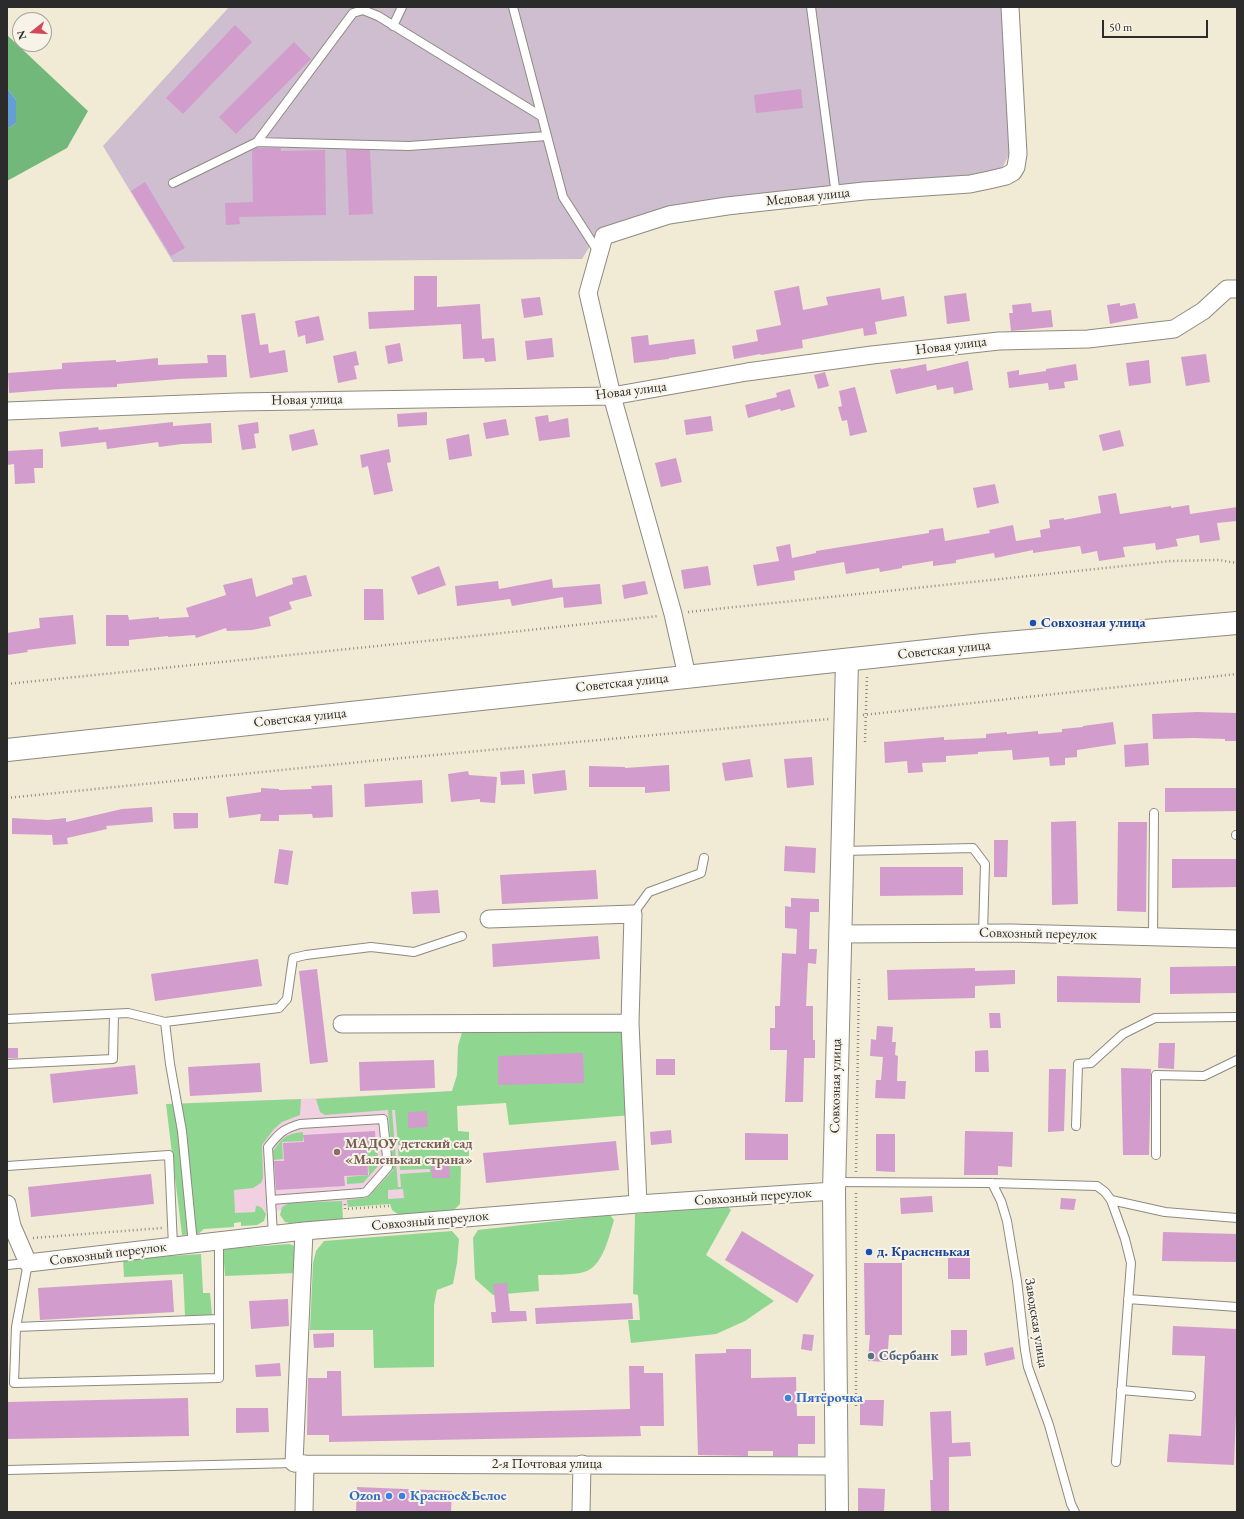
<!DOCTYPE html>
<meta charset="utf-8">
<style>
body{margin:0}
#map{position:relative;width:1244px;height:1519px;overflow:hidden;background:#f1ead4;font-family:"EB Garamond",serif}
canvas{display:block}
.frame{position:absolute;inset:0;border:8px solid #2b2b2b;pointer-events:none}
.north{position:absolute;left:12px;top:12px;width:40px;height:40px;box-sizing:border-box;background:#f7f3e8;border:1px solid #a5a39c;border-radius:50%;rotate:253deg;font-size:11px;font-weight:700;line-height:16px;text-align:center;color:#2b2b2b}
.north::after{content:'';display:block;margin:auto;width:14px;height:18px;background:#d1495b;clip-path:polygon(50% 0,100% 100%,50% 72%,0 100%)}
.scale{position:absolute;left:1102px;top:20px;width:106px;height:18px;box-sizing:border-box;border:2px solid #2b2b2b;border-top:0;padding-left:5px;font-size:12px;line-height:14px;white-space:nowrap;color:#2b2b2b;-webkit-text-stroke:3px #f7f3e8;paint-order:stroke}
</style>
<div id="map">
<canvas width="1244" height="1519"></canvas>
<div class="frame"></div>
<div class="north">N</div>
<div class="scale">50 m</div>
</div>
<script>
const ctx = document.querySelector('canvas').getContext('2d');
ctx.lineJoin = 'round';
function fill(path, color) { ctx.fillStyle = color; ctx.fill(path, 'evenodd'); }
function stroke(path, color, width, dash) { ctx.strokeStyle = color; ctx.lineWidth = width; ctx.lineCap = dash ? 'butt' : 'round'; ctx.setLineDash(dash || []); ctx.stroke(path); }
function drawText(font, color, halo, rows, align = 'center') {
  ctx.font = font + ' "EB Garamond",serif'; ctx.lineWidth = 4; ctx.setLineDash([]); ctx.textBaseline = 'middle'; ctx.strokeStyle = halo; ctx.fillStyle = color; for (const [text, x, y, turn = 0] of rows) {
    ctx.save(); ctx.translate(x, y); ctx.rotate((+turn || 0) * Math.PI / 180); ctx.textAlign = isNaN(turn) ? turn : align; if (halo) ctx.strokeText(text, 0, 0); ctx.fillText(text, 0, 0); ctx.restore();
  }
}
const built = new Path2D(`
 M 452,1091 L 456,1199 L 224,1214 L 217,1102 L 301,1099 Z`);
const industrial = new Path2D(`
 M 229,7 L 1005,7 L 1009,154 L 999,175 L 599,231 L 582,259 L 173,262 L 103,146 Z`);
const green = new Path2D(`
 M 626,1028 L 632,1115 L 509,1125 L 506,1103 L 457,1106 L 458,1131 L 469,1132 L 469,1165 L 461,1166 L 460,1204 L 452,1212 L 399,1215 L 392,1210 L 390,1204 L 348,1207 L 347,1200 L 365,1198 L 369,1196 L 393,1170 L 388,1110 L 325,1115 L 320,1112 L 316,1099 L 452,1091 L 457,1075 L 458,1046 L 463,1029 ZM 392,1110 L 395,1110 L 398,1145 L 434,1144 L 434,1147 L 398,1149 L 400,1170 L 430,1169 L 430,1172 L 400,1174 L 401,1187 L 398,1187 ZM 403,1189 L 404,1198 L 388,1199 L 388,1190 Z
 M 301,1099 L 300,1115 L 282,1122 L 274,1129 L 262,1145 L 263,1178 L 261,1183 L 253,1188 L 234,1190 L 235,1213 L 255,1212 L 256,1206 C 261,1206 263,1209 266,1214 L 264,1221 L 257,1225 L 241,1226 L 241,1222 L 234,1223 L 234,1227 L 204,1229 L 198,1234 L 182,1235 L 166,1104 Z
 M 303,1132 L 303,1141 L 282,1142 L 283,1159 L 274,1160 L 273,1151 C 283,1138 285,1134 303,1132 Z
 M 377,1149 L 379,1165 L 363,1183 L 347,1184 L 347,1177 L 369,1175 L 367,1150 Z
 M 342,1201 L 343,1220 L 289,1223 L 285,1222 L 280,1215 L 282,1207 L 289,1203 Z
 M 726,1205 L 731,1210 L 706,1255 L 774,1301 L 745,1321 L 716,1334 L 631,1343 L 628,1320 L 640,1320 L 638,1295 L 633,1294 L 635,1214 Z
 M 610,1215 L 614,1220 C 609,1236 603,1267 584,1272 C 575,1275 549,1275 538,1275 L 539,1291 L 493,1295 L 475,1279 L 473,1238 L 478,1230 Z
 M 452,1231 L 459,1239 L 457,1263 L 453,1284 L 437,1290 L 434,1305 L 434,1367 L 374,1368 L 373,1330 L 310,1330 L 313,1263 L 316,1251 L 324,1241 Z
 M 289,1244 L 295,1246 L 297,1273 L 225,1276 L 223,1249 Z
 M 201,1254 L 203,1293 L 210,1293 L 212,1315 L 185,1316 L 183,1274 L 124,1277 L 123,1259 Z`);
const forest = new Path2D(`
 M 7,35 L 88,111 L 67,148 L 7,181 L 7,129 L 16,123 L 16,100 L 7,88 Z`);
const water = new Path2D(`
 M 7,88 L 16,100 L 16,123 L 7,129 Z`);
const building = new Path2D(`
 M 235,25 L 252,42 L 183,114 L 166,98 Z
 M 294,42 L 311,59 L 236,134 L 219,117 Z
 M 801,89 L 803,108 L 756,113 L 754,95 Z
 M 256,148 L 281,148 L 281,151 L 325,150 L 326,215 L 239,217 L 240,224 L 226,225 L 225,203 L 253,202 L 252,151 Z
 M 346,150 L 370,150 L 373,214 L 349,215 Z
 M 145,182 L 185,248 L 171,256 L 131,191 Z
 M 414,276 L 437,276 L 437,307 L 480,304 L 482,339 L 494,338 L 496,361 L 485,362 L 484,358 L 463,359 L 461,324 L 369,329 L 368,312 L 414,310 Z
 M 799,286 L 803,310 L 828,305 L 826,297 L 880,288 L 882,300 L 904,296 L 907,316 L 875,322 L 877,334 L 864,336 L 863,328 L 802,340 L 803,348 L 761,355 L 760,354 L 734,359 L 732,346 L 758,341 L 756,330 L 781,325 L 774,291 Z
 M 966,293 L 970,321 L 947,324 L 944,296 Z
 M 540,297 L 543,315 L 524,318 L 521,299 Z
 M 1031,303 L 1032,312 L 1051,310 L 1053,327 L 1011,331 L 1009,313 L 1013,313 L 1012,305 Z
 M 1120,303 L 1120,306 L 1135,303 L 1138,318 L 1110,324 L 1107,305 Z
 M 255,313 L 260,345 L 268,344 L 269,353 L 285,350 L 288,372 L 250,378 L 241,315 Z
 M 319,316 L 324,340 L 306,344 L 305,335 L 298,337 L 295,321 Z
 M 648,335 L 649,345 L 694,339 L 696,354 L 669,358 L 669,359 L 634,363 L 631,337 Z
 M 552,338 L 554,357 L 527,360 L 525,341 Z
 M 400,343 L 403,361 L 388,364 L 385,346 Z
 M 356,351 L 359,365 L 354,366 L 357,379 L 338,383 L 333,356 Z
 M 1206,354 L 1210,382 L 1186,386 L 1181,357 Z
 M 207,355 L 226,355 L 227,377 L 178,379 L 117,384 L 117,387 L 60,389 L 9,393 L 8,373 L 62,369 L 62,363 L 116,360 L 116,362 L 158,358 L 158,365 L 208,363 Z
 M 1149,360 L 1151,383 L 1129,386 L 1126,363 Z
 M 968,361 L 973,390 L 954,394 L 953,387 L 937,390 L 936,385 L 896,394 L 890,370 L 901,368 L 901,369 L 926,364 L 927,371 Z
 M 1076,364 L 1078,380 L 1064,382 L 1065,388 L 1049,390 L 1048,383 L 1009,388 L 1007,372 L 1019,370 L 1019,375 L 1046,371 L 1046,369 Z
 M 825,372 L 829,386 L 818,389 L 814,375 Z
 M 855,387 L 867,432 L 850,436 L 847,420 L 842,421 L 838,407 L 842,406 L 839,391 Z
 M 790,389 L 795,407 L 781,411 L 780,409 L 748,418 L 745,405 L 777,397 L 776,393 Z
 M 427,412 L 427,425 L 398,427 L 397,414 Z
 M 548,415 L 549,422 L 568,418 L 570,437 L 539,441 L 535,417 Z
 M 711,416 L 713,431 L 686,435 L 684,420 Z
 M 506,419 L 509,435 L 486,439 L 483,423 Z
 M 173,422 L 173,426 L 211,423 L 212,443 L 182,444 L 159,447 L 158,442 L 107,449 L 106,442 L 61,447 L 59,432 L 98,427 L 99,430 Z
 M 258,422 L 259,433 L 254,434 L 256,448 L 242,450 L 238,425 Z
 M 314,429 L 318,445 L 292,451 L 289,435 Z
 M 1120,430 L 1124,446 L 1103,451 L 1099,435 Z
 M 469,434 L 472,456 L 449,460 L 446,439 Z
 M 43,449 L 43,468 L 34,468 L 35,483 L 15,484 L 14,464 L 7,465 L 7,451 Z
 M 389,449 L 391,462 L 387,463 L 393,491 L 374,495 L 368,466 L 362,468 L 360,455 Z
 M 676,458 L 682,482 L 661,487 L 655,463 Z
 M 995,484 L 999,503 L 977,508 L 973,488 Z
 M 1116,493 L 1120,514 L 1171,506 L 1171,508 L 1189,505 L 1190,514 L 1237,507 L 1237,521 L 1217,523 L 1220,540 L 1200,543 L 1199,535 L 1176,539 L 1178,546 L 1156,550 L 1155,543 L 1123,547 L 1125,557 L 1099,561 L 1097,551 L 1082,554 L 1080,546 L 1033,553 L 1033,550 L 995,558 L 994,553 L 956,560 L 956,563 L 933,566 L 933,561 L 902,566 L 902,568 L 880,572 L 879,568 L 846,574 L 844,562 L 794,571 L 795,580 L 757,586 L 753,565 L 779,561 L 776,547 L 790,544 L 792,558 L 816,553 L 816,551 L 929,533 L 929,530 L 943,528 L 945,541 L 990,533 L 989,530 L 1013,525 L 1016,541 L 1041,537 L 1040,530 L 1050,528 L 1049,520 L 1064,518 L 1064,520 L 1101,513 L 1098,496 Z
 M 439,566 L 446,585 L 418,595 L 411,577 Z
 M 708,566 L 711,585 L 684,589 L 681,570 Z
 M 306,575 L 312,596 L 289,602 L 292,609 L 269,617 L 271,626 L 252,630 L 227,631 L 226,628 L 196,638 L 195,635 L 168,637 L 168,636 L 129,640 L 129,646 L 106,646 L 106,615 L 128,615 L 129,620 L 159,617 L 159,619 L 189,617 L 186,608 L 226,595 L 223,585 L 252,578 L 256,597 L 293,584 L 292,578 Z
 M 552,579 L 553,588 L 600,584 L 602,604 L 564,608 L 563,597 L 512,606 L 510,599 L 457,606 L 455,586 L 498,581 L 499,589 Z
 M 645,581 L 648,594 L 624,599 L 622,585 Z
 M 364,589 L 383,589 L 384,620 L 364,620 Z
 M 73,615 L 76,644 L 27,650 L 28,652 L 7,655 L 7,633 L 40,628 L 39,618 Z
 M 1197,712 L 1237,713 L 1237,741 L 1225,741 L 1225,739 L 1194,738 L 1153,739 L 1152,714 Z
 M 1113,722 L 1116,744 L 1077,750 L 1077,757 L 1065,758 L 1065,765 L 1050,766 L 1049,757 L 1013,760 L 1012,750 L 978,752 L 978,754 L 946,756 L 946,762 L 922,763 L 923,772 L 908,773 L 907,761 L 885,763 L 884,742 L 944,737 L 944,740 L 986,738 L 986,734 L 1007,732 L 1007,734 L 1038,731 L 1038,734 L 1062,732 L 1062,729 L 1083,727 L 1083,726 Z
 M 1148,743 L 1149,765 L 1125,767 L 1124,745 Z
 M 812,757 L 814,785 L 787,788 L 784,759 Z
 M 750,759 L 753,777 L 725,781 L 722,763 Z
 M 669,765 L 670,791 L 645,793 L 645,787 L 589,787 L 589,766 L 625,767 L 625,768 Z
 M 524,770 L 525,784 L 501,785 L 500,772 Z
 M 565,770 L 567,790 L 534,794 L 532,774 Z
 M 468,771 L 469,775 L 497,777 L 495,803 L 480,802 L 480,799 L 451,802 L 448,774 Z
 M 422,780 L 423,803 L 365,807 L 364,784 Z
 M 332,785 L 333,817 L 313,818 L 312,814 L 279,815 L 279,821 L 260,821 L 261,814 L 229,818 L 226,797 L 261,792 L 261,788 L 279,789 L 279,790 L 312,789 L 311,786 Z
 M 1165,788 L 1237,788 L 1237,811 L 1165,812 Z
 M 152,807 L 153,822 L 106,826 L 107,829 L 67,838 L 68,844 L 53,845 L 52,835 L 12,834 L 12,818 L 48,820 L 66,818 L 66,822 L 122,809 Z
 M 173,813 L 198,813 L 198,828 L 174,829 Z
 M 1076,821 L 1078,904 L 1052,905 L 1051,822 Z
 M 1118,822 L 1147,822 L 1146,912 L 1117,911 Z
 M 994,840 L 1008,840 L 1007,877 L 994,877 Z
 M 785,846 L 816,848 L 815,873 L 784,871 Z
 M 279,849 L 293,851 L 288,885 L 274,883 Z
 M 1172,859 L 1237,859 L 1237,887 L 1172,888 Z
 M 880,867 L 963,867 L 963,895 L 880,896 Z
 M 596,870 L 598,899 L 502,904 L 500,875 Z
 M 438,890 L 440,913 L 413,914 L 411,892 Z
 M 791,898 L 819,899 L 819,912 L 810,912 L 809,949 L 817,949 L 816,964 L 808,963 L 806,1006 L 813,1006 L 813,1040 L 815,1040 L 815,1058 L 804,1058 L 803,1102 L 785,1102 L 787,1050 L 770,1050 L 770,1028 L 775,1028 L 775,1006 L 780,1006 L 782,953 L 796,954 L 797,929 L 785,928 L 785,906 L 791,907 Z
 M 598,936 L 600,959 L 493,967 L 492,944 Z
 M 258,959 L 262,986 L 155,1001 L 151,974 Z
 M 1237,966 L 1237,993 L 1170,994 L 1170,967 Z
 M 975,968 L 975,971 L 1015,970 L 1015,984 L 975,986 L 975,998 L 888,1000 L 887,970 Z
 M 317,969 L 328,1062 L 310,1064 L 299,971 Z
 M 1057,976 L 1141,978 L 1140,1003 L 1057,1002 Z
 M 989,1013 L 1000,1013 L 1001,1028 L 990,1028 Z
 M 877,1026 L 893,1027 L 892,1042 L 896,1042 L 895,1055 L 898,1056 L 897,1081 L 906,1081 L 905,1099 L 875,1098 L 876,1080 L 881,1080 L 883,1057 L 870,1056 L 871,1039 L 876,1040 Z
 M 1159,1043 L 1175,1043 L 1174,1069 L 1158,1068 Z
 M 7,1048 L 18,1048 L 18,1058 L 7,1058 Z
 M 988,1050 L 989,1072 L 975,1072 L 975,1051 Z
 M 583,1053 L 584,1083 L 498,1085 L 498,1056 Z
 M 656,1059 L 675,1059 L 675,1075 L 656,1075 Z
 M 434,1060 L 435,1088 L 360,1091 L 359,1062 Z
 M 260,1063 L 262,1092 L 190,1096 L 188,1067 Z
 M 135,1065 L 138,1094 L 53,1103 L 50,1074 Z
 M 1121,1068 L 1151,1069 L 1149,1155 L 1123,1155 Z
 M 1049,1069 L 1066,1069 L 1064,1131 L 1048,1132 Z
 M 427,1111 L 428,1127 L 408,1128 L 408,1112 Z
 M 671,1130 L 672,1143 L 651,1145 L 650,1132 Z
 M 375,1131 L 376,1148 L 367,1148 L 368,1175 L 344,1176 L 345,1186 L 276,1190 L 274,1161 L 284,1161 L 283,1143 L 304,1142 L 303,1135 Z
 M 965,1131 L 1013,1132 L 1012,1167 L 998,1166 L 998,1175 L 964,1175 Z
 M 745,1133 L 788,1134 L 788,1160 L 745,1160 Z
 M 876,1134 L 895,1134 L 895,1172 L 876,1171 Z
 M 616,1141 L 619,1170 L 486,1183 L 483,1153 Z
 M 431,1159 L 449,1159 L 450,1178 L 432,1178 Z
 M 151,1174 L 154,1204 L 31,1217 L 28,1187 Z
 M 932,1196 L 933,1212 L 901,1214 L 900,1198 Z
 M 1061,1198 L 1076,1199 L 1074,1210 L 1060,1209 Z
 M 742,1231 L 814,1275 L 797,1303 L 725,1260 Z
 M 1163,1232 L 1237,1234 L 1237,1262 L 1162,1261 Z
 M 948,1253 L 970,1253 L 970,1279 L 948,1279 Z
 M 864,1263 L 902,1263 L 902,1335 L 889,1335 L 887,1362 L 868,1361 L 870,1335 L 865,1335 Z
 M 172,1280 L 174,1312 L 40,1320 L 38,1288 Z
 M 507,1283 L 510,1311 L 526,1311 L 527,1321 L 492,1323 L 491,1312 L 496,1312 L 493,1284 Z
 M 288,1299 L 289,1326 L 251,1329 L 249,1301 Z
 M 632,1303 L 633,1319 L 536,1324 L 535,1308 Z
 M 1173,1326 L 1237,1329 L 1237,1387 L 1234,1465 L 1167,1462 L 1169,1434 L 1201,1436 L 1205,1356 L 1172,1355 Z
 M 951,1330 L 967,1330 L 967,1355 L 951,1356 Z
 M 334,1333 L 334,1347 L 314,1348 L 313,1334 Z
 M 803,1334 L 814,1335 L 812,1351 L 801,1349 Z
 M 1013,1347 L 1015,1359 L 986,1366 L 984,1353 Z
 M 726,1349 L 751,1349 L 751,1378 L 796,1377 L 797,1416 L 815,1416 L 815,1444 L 798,1444 L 798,1456 L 773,1456 L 773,1451 L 748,1451 L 748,1456 L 698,1455 L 695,1354 L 726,1353 Z
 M 280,1363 L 281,1376 L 256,1377 L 255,1365 Z
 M 629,1366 L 644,1366 L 644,1373 L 663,1373 L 664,1426 L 640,1426 L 641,1436 L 329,1442 L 329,1435 L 307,1435 L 308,1378 L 327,1378 L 327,1371 L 341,1371 L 342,1416 L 630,1409 Z
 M 188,1398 L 189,1436 L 7,1439 L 7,1402 Z
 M 860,1400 L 884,1400 L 883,1426 L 860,1425 Z
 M 236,1408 L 268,1408 L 269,1432 L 236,1433 Z
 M 951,1411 L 952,1443 L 970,1442 L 971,1456 L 949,1457 L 949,1512 L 931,1512 L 930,1480 L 933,1480 L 930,1412 Z
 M 357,1487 L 452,1491 L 451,1512 L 356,1512 Z
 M 858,1488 L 885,1489 L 884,1512 L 858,1512 Z`);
const path = new Path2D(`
 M 688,612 L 1171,561 L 1219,560 L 1237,563
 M 7,684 L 465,637 L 659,616
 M 863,715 L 1237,674
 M 865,742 L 867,675
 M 7,798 L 380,760 L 829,719
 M 856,1172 L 859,977
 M 345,1204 L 345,1209 L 389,1206
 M 33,1238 L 162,1228
 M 856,1406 L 856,1193`);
const lane = new Path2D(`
 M 513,7 L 563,197 L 599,253
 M 811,7 L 836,195
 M 393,26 L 402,7
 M 257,142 L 353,13 L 363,10 L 378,16 L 541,116
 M 173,183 L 257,142 L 409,146 L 547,136
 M 1236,835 L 1237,835
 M 843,851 L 973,848 L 985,864 L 983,933
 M 633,914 L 649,892 L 701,873 L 704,858
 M 1153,937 L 1154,813
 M 7,1019 L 128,1013 L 165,1022 L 170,1064 L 182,1131 L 193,1244
 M 165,1022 L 279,1008 L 287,999 L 293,958 L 306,955 L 371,947 L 414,952 L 462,936
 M 7,1064 L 113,1059 L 114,1014
 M 1076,1126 L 1078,1064 L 1091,1063 L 1123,1034 L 1155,1018 L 1237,1017
 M 1156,1155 L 1156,1075 L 1204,1076 L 1237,1060
 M 7,1166 L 169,1155 L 173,1246
 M 835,1182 L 992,1183 L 1097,1186 L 1105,1192 L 1111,1200 L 1125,1239 L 1131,1263 L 1116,1462
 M 992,1183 L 1001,1201 L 1007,1221 L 1017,1281 L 1025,1350 L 1028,1367 L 1049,1425 L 1071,1504 L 1075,1512
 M 271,1200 L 362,1193 L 366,1192 L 388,1167 L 383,1119 L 300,1124 C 283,1129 279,1133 268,1147 L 273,1235
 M 1111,1200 L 1165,1212 L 1237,1218
 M 7,1265 L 28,1263 L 16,1327 L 14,1383 L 219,1378 L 219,1241
 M 1128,1299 L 1237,1307
 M 16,1327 L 219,1319
 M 1121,1390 L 1191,1396
 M 7,1470 L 294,1463`);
const street = new Path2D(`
 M 7,411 L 237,402 L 612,396 L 747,372 L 872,355 L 999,341 L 1088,339 L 1174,329 L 1203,311 L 1227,289 L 1237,289
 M 687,676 L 673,614 L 612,396 L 588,293 L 604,236 L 669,215 L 727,206 L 864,191 L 970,184 L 989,180 L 1006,176 L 1013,172 L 1016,167 L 1018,154 L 1010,7
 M 489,919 L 633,914 L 630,1023 L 638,1204
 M 840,934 L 1011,933 L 1237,939
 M 342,1024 L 630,1023
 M 7,1204 L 12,1226 L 28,1263 L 304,1231 L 638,1204 L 834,1191
 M 304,1231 L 294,1463 L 305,1464
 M 304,1512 L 305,1464 L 837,1466
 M 581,1512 L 582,1464`);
const secondary = new Path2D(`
 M 837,1512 L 834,1191 L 847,661`);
const primary = new Path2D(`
 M 7,750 L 983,645 L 1237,623`);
const markers = [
 [1033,623,4,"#1a4fb4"],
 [337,1152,4,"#8d6e63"],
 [869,1252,4,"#1a4fb4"],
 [871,1356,4,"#5c6f8a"],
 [788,1398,4,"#3f7fe0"],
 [389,1496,4,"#3f7fe0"],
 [402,1496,4,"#3f7fe0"]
];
const streetNames = [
 ["Медовая улица",808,197,-6],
 ["Новая улица",951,346,-7],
 ["Новая улица",631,391,-7],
 ["Новая улица",307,400,-1],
 ["Советская улица",944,650,-6],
 ["Советская улица",622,683,-6],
 ["Советская улица",300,718,-6],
 ["Совхозный переулок",1038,934,1],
 ["Совхозная улица",836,1086,-89],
 ["Совхозный переулок",753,1197,-4],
 ["Совхозный переулок",430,1221,-5],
 ["Совхозный переулок",108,1254,-7],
 ["Заводская улица",1036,1323,81],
 ["2-я Почтовая улица",547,1464]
];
const transitNames = [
 ["Совхозная улица",1041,623],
 ["д. Красненькая",877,1252]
];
const educationNames = [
 ["МАДОУ детский сад",345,1144],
 ["«Маленькая страна»",345,1160]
];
const serviceNames = [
 ["Сбербанк",879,1356]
];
const shopNames = [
 ["Пятёрочка",796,1398],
 ["Ozon",381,1496,"right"],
 ["Красное&Белое",410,1496]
];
fill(built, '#f1d0e2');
fill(industrial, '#cebed0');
fill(green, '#8fd791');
fill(forest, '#73b87b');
fill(water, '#639fd3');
fill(building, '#d29ccd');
stroke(lane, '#8e8a80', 10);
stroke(street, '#8e8a80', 19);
stroke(secondary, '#8e8a80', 24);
stroke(primary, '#8e8a80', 24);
stroke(path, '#8e8a80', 2.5, [1, 3]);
stroke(lane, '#fff', 8);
stroke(street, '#fff', 17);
stroke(secondary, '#fff', 22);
stroke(primary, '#fff', 22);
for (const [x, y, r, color] of markers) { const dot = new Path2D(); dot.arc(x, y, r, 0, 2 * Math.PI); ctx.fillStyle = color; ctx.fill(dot); stroke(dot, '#f7f3e8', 1.5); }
drawText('14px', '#2b2b2b', '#f7f3e8', streetNames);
drawText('bold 14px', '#164399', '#f7f3e8', transitNames, 'left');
drawText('bold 14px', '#785e54', '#f7f3e8', educationNames, 'left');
drawText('bold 14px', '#4e5e75', '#f7f3e8', serviceNames, 'left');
drawText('bold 14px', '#366cbe', '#f7f3e8', shopNames, 'left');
</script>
